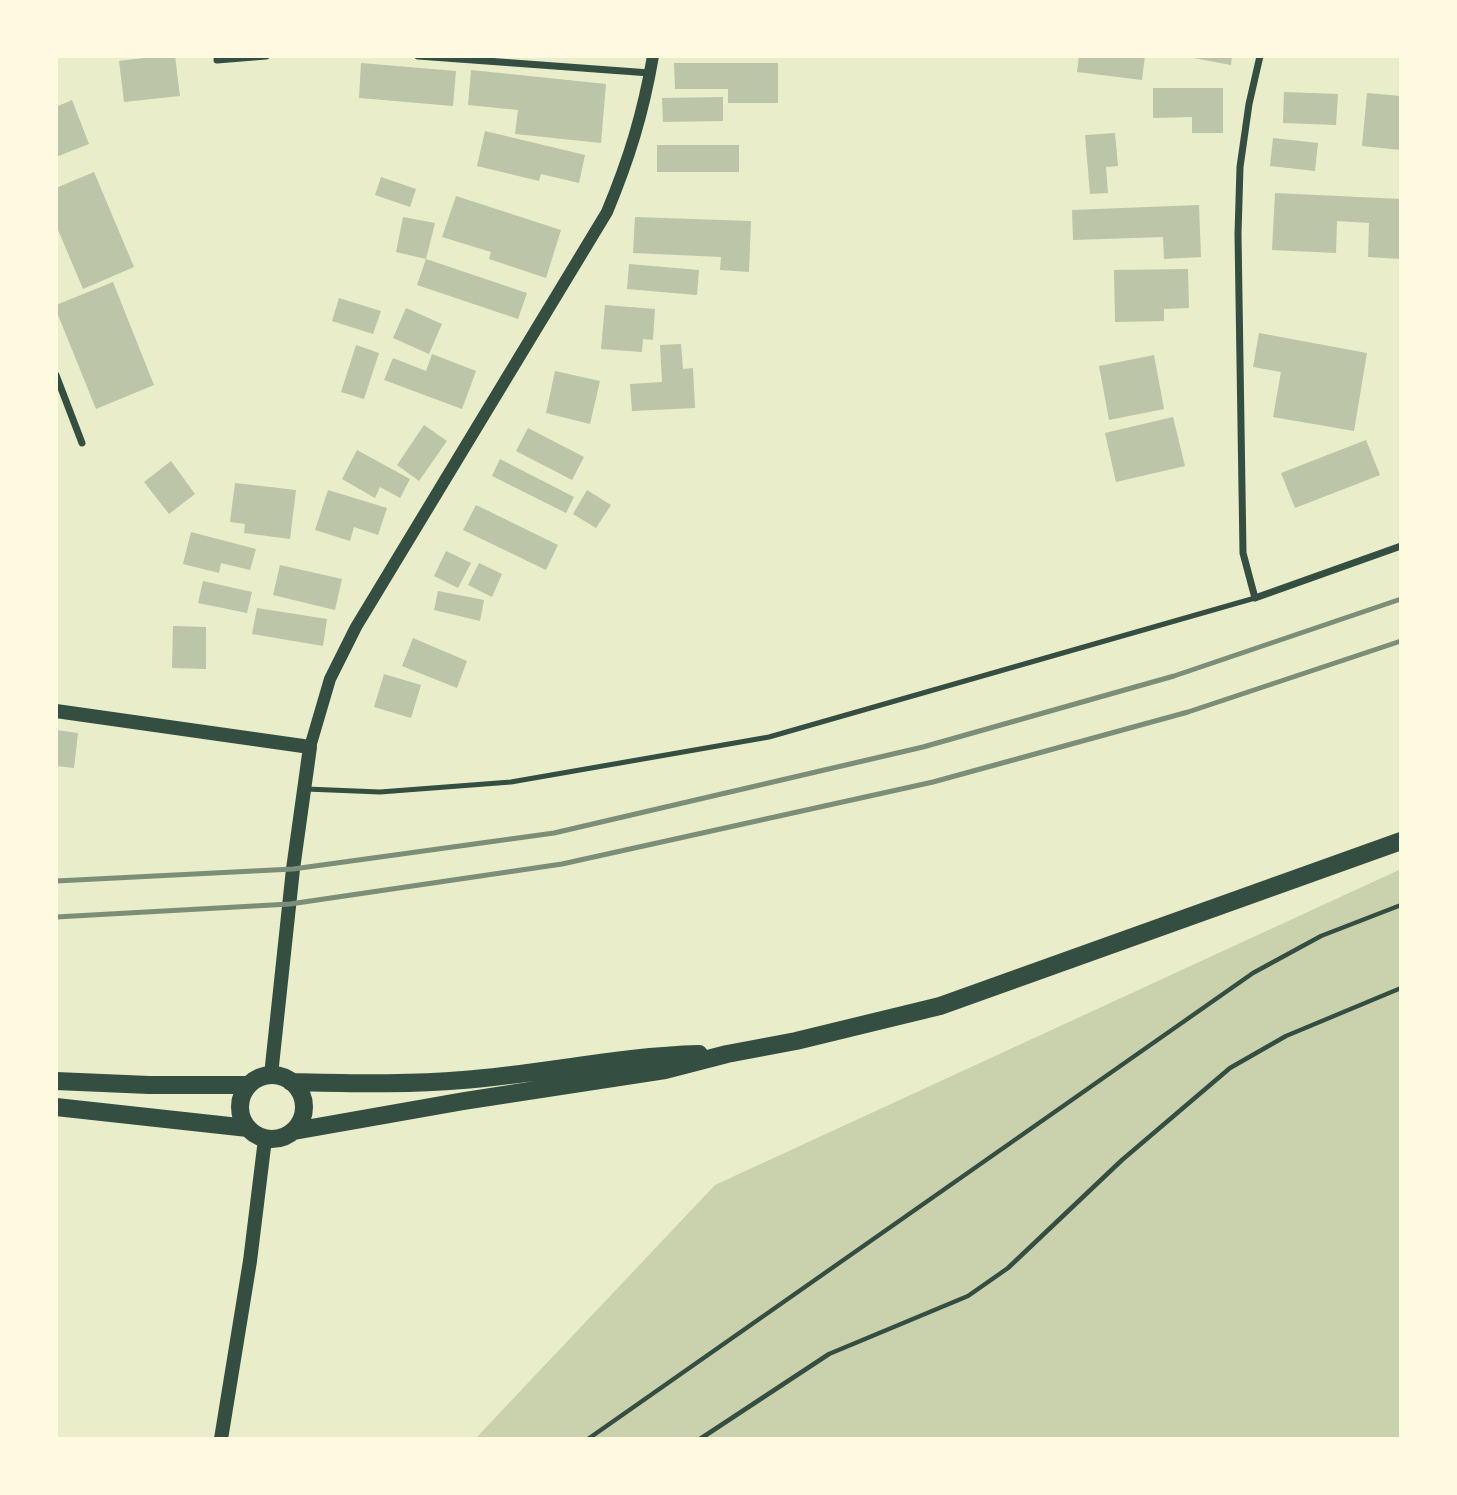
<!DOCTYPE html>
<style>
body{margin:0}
#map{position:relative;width:1457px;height:1495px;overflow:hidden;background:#e9edc9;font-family:"DM Sans",sans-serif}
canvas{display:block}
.frame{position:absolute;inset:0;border:58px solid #fefae0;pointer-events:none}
</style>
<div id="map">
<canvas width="1457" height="1495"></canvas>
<div class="frame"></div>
</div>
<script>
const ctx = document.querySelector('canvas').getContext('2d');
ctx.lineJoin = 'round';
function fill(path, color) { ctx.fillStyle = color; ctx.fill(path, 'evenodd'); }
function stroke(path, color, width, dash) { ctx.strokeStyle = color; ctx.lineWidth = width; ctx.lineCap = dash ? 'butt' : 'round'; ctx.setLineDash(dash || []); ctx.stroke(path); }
const green = new Path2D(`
 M 1401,869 L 1401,1439 L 475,1439 L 715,1185 Z`);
const building = new Path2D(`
 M 160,56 L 175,56 L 180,96 L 124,102 L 119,61 Z
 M 1079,56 L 1145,56 L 1142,80 L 1077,72 Z
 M 1183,56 L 1232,56 L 1231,65 Z
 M 361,63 L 456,71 L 453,106 L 359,98 Z
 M 674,63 L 778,63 L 778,103 L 728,103 L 728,89 L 675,89 Z
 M 471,70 L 606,84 L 601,143 L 515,134 L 518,110 L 468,105 Z
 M 1153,88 L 1223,88 L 1223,133 L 1192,133 L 1192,117 L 1153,118 Z
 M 1284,92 L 1338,94 L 1336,125 L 1283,123 Z
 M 1367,93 L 1401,96 L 1401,150 L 1362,146 Z
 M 723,97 L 723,121 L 663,122 L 662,98 Z
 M 72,100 L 89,144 L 56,157 L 56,107 Z
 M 485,131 L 585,155 L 579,183 L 541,174 L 539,181 L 477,166 Z
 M 1115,133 L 1118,166 L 1106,167 L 1108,193 L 1090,194 L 1085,135 Z
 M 1273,138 L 1318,143 L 1315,171 L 1270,166 Z
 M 657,145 L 739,145 L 739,172 L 657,172 Z
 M 94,172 L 134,267 L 83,289 L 56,225 L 56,188 Z
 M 381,177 L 416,189 L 410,207 L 375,195 Z
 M 1275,193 L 1401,199 L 1401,259 L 1368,257 L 1369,223 L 1337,221 L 1336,253 L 1272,250 Z
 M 456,196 L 561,230 L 546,278 L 489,259 L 491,252 L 442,237 Z
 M 1199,205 L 1201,257 L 1164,259 L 1163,237 L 1073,240 L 1072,210 Z
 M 403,217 L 435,223 L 426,259 L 527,293 L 518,319 L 417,285 L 426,259 L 396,252 Z
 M 635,217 L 751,221 L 749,272 L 720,270 L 721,257 L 633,253 Z
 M 629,264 L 699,270 L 697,295 L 627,289 Z
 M 1188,269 L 1189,308 L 1164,309 L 1164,321 L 1115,322 L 1114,270 Z
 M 113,282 L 154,385 L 96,409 L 56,310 L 56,305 Z
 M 339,298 L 381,311 L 373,334 L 332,321 Z
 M 605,305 L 655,309 L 653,340 L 643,339 L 642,352 L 601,349 Z
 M 406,308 L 442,324 L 429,354 L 393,338 Z
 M 1259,333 L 1367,353 L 1354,431 L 1273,417 L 1281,372 L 1253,367 Z
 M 681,344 L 683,369 L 693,368 L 695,408 L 632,411 L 630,384 L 662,382 L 660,345 Z
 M 356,345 L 379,353 L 364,399 L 341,392 Z
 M 432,354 L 476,371 L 462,409 L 384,380 L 393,358 L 426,371 Z
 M 1154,355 L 1164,409 L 1109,420 L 1099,366 Z
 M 555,371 L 600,381 L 590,424 L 546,413 Z
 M 1173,417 L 1185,466 L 1116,482 L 1105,433 Z
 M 424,425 L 447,441 L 419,481 L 397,465 Z
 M 528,428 L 584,457 L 572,480 L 516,451 Z
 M 1366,440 L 1380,475 L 1295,508 L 1281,473 Z
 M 357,450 L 410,479 L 400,498 L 380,487 L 375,498 L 342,479 Z
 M 500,459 L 574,497 L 566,513 L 492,476 Z
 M 171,461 L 195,494 L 169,514 L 144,482 Z
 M 235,483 L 296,490 L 290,539 L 244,533 L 245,524 L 230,522 Z
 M 328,490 L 387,508 L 378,535 L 354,527 L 350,541 L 315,530 Z
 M 587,490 L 611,505 L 596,528 L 573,514 Z
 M 476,505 L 558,545 L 546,570 L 463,530 Z
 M 191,532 L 256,549 L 250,570 L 221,563 L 219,573 L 183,564 Z
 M 446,551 L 471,563 L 458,588 L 434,576 Z
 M 479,563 L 502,574 L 492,597 L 468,585 Z
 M 280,565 L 342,579 L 335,610 L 273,595 Z
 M 203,581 L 252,592 L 247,613 L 198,603 Z
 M 438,591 L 484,600 L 480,621 L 434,610 Z
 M 257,608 L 327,619 L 323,646 L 252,634 Z
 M 173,626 L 206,627 L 206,669 L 172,668 Z
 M 413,638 L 467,661 L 457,688 L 402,666 Z
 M 384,674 L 421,685 L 411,718 L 374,707 Z
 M 56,730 L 78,733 L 74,768 L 56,766 Z`);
const path = new Path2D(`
 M 588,1439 L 1253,973 L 1321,936 L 1401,905
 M 700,1439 L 829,1354 L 968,1296 L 1008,1268 L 1122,1160 L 1230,1068 L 1286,1036 L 1401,988`);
const service = new Path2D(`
 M 306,789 L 380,792 L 511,782 L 769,737 L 1255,598`);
const minor = new Path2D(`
 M 418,56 L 650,73
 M 1260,56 L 1249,104 L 1240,167 L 1238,234 L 1243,553 L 1255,598 L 1401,546
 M 217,60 L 266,56
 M 56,375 L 82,443`);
const tertiary = new Path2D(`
 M 310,747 L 330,679 L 356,627 L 607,212 C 629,159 643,114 653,56`);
const secondary = new Path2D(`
 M 56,711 L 310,747 L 293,869 L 271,1075
 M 221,1439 L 250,1261 L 265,1139`);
const primary = new Path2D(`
 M240 1107a32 32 0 1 1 64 0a32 32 0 1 1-64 0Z
 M 56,1081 L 149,1085 L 248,1085
 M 291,1082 C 348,1083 406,1085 463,1080 C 542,1074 620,1056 699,1054
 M 56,1107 L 248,1128
 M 294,1131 L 464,1101 L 665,1070 L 727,1054 L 796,1041 L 940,1006 L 1401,841`);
const rail = new Path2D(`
 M 56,881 L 293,869 L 554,833 L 923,747 L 1174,676 L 1401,599
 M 56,917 L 290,904 L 562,864 L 933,782 L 1188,712 L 1401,641`);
fill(green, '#cad2ad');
fill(building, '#bcc5a7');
stroke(path, '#344e41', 4.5);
stroke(service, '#344e41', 5);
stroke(minor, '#344e41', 7);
stroke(tertiary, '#344e41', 12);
stroke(secondary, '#344e41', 14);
stroke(primary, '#344e41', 18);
stroke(rail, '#7c8e77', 5);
</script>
